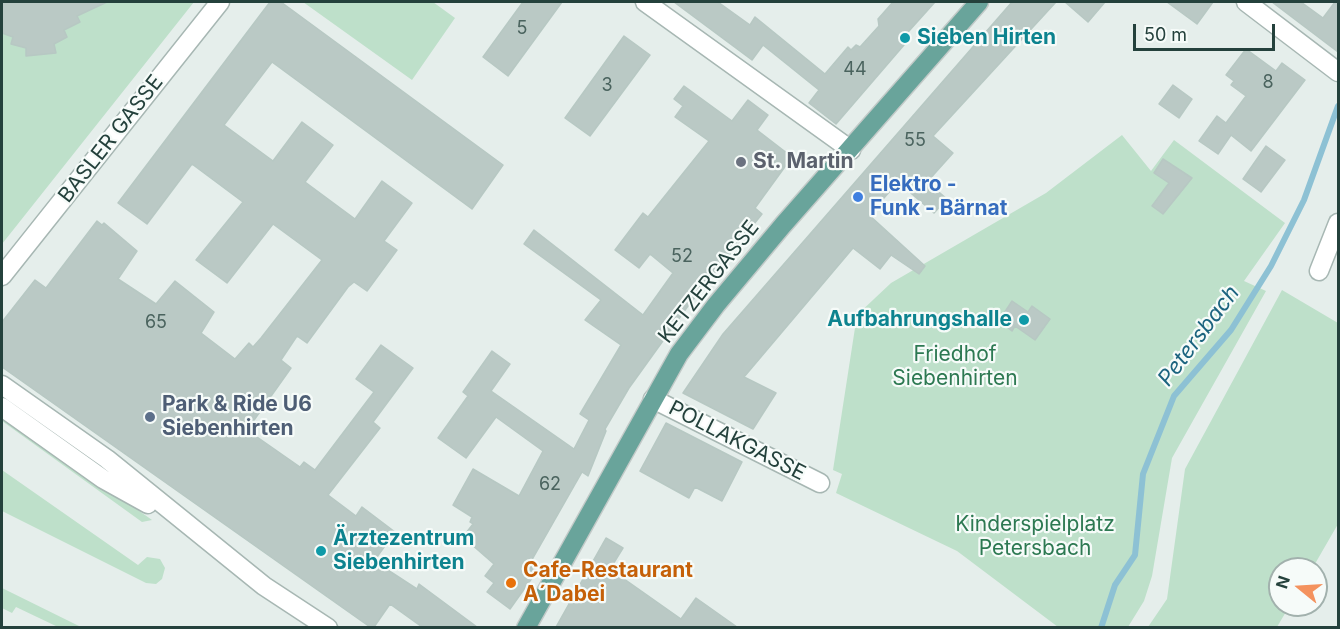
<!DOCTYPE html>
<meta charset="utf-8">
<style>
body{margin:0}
#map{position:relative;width:1340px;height:629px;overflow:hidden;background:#e5eeeb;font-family:Inter,sans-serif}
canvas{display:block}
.frame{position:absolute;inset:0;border:3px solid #24413c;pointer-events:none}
.north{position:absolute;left:1268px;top:557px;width:60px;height:60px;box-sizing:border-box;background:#f6fbf9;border:2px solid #a2b1ad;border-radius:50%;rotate:288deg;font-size:16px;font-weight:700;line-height:24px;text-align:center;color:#24413c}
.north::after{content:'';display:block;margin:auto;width:21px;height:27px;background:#f4925e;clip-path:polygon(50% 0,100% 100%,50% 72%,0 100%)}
.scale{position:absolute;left:1133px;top:24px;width:142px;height:27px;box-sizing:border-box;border:3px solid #24413c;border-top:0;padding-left:8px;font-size:18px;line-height:21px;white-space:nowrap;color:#24413c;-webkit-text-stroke:4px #f6fbf9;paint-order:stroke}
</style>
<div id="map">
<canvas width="1340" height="629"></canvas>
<div class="frame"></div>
<div class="north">N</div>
<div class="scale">50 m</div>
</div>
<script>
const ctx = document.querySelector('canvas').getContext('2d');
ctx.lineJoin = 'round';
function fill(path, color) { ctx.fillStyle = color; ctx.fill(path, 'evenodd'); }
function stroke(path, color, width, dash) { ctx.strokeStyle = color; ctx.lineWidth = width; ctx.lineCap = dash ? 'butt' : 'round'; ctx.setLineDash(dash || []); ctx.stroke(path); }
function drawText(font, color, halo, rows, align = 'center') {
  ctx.font = font + ' Inter,sans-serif'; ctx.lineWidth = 4.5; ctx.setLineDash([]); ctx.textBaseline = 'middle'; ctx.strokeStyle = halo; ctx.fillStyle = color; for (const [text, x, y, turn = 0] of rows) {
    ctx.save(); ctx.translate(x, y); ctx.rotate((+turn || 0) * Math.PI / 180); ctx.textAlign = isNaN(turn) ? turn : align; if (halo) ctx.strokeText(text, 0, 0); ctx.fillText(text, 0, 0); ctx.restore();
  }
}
const green = new Path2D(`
 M 2,2 L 194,2 L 2,244 Z
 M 303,2 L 433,2 L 455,18 L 412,80 Z
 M 1122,135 L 1151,171 L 1174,140 L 1285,223 L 1244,281 L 1266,291 L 1172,458 L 1152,576 L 1144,601 L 1128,627 L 1058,627 L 957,551 L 836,493 L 842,474 L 833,470 L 857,315 L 891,283 L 1046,193 Z
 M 1282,290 L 1338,323 L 1338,524 L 1312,569 L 1280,569 L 1280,605 L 1290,605 L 1277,627 L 1148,627 L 1167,599 L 1185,469 Z
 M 2,414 L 152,520 L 142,522 L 2,421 Z
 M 2,470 L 138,565 L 147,557 L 160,559 L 165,568 L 162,579 L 156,584 L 146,583 L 2,511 Z
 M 2,588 L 81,627 L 58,627 L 16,607 L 12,613 L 2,608 Z`);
const stream = new Path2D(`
 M 1101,628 L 1115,585 L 1135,555 L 1143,474 L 1174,396 L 1231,330 L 1271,266 L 1304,200 L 1338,106`);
const building = new Path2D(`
 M 2,2 L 107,2 L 77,16 L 80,22 L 64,30 L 67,37 L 54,44 L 56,53 L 26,56 L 26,48 L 11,44 L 13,37 L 2,33 Z
 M 270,2 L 281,2 L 503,165 L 472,209 L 272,62 L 224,125 L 273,161 L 302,122 L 333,145 L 305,182 L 355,219 L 382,181 L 412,203 L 384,241 L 397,250 L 367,291 L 354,282 L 348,287 L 307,343 L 297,336 L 281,360 L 291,368 L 247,430 L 300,467 L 304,462 L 315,470 L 374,392 L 356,379 L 381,345 L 413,368 L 373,422 L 380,428 L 328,495 L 356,516 L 362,507 L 395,532 L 374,561 L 417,589 L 419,584 L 477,627 L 422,627 L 390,604 L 374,627 L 370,627 L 2,367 L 2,322 L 35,280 L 46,288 L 97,221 L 102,225 L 104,223 L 137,251 L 118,279 L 156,304 L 175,281 L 214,312 L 201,333 L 235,359 L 249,343 L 253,347 L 261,338 L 322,260 L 273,224 L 227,283 L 196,260 L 243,202 L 192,164 L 147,224 L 118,203 Z
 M 523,2 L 562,2 L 508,76 L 483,57 Z
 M 674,2 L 718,2 L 750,25 L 755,17 L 825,74 L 848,47 L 851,50 L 856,45 L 860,47 L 879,26 L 878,19 L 893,2 L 935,2 L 900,41 L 904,45 L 836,124 L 809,103 L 819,90 L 763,45 L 752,60 Z
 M 1012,2 L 1056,2 L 933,136 L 953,153 L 927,182 L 947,199 L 934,213 L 898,182 L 869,215 L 925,266 L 919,274 L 891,255 L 880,269 L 853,248 L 744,377 L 776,393 L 753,429 L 683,393 L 723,334 Z
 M 1065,2 L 1105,2 L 1088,22 Z
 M 1167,2 L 1213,2 L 1197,24 Z
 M 1272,2 L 1301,2 L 1323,18 L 1335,2 L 1338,2 L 1338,52 Z
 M 624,36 L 650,55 L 590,136 L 565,118 Z
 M 1246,49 L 1276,71 L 1282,63 L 1305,80 L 1251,151 L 1231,135 L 1218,154 L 1199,141 L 1217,116 L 1226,123 L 1246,96 L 1231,85 L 1234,81 L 1226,75 Z
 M 1173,85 L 1192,99 L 1179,118 L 1159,104 Z
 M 684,86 L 732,121 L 748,100 L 768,115 L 757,130 L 792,157 L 755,208 L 762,214 L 688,306 L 629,388 L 605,429 L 606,431 L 588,476 L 582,472 L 529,565 L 537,571 L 510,609 L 487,592 L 494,583 L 485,576 L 494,564 L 463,537 L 473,524 L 470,522 L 472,517 L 453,505 L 473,469 L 519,496 L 543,451 L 496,417 L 466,458 L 438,438 L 468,396 L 463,392 L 492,351 L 510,364 L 491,391 L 574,449 L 589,420 L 580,414 L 621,345 L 585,320 L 601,300 L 524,244 L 534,230 L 643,315 L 673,273 L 650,254 L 639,268 L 615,250 L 643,213 L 648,217 L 709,141 L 675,117 L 683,106 L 674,99 Z
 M 1266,146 L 1285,160 L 1261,192 L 1243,179 Z
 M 1163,159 L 1192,178 L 1163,214 L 1152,206 L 1169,183 L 1154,173 Z
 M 1012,301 L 1028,312 L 1032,306 L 1050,319 L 1035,340 L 1015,326 L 1012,331 L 999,321 Z
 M 666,423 L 742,462 L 722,501 L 695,487 L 689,498 L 640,471 Z
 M 606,538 L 623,548 L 610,569 L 681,619 L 696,598 L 737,627 L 556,627 Z`);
const minor = new Path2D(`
 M 645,2 L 851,150
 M 1246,2 L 1338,72
 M 1319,271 L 1338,223
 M 2,276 L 220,2
 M 2,385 L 107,459 L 264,586 L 328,628
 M 653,399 L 820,483
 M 2,407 L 103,479 L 148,504`);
const major = new Path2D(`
 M 526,628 L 679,354 L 716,305 L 783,225 L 979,2`);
const markers = [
 [905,38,6,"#0f9aa8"],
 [741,162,6,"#6b7280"],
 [858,197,6,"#3f7fe0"],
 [1024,320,6,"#0f9aa8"],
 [150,417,6,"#5c6f8a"],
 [321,551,6,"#0f9aa8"],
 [511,583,6,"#e8710a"]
];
const numberNames = [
 ["5",522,29],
 ["44",855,70],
 ["8",1268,83],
 ["3",607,86],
 ["55",915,141],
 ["52",682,257],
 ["65",156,323],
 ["62",550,485]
];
const cultureNames = [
 ["Sieben Hirten",917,38],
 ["Aufbahrungshalle",1012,320,"right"],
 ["Ärztezentrum",333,539],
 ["Siebenhirten",333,563]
];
const streetNames = [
 ["BASLER GASSE",111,139,-52],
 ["KETZERGASSE",709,282,-52],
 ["POLLAKGASSE",737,441,27]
];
const worshipNames = [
 ["St. Martin",753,162]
];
const shopNames = [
 ["Elektro -",870,185],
 ["Funk - Bärnat",870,209]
];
const parkNames = [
 ["Friedhof",955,355],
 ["Siebenhirten",955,379],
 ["Kinderspielplatz",1035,525],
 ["Petersbach",1035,549]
];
const serviceNames = [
 ["Park & Ride U6",162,405],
 ["Siebenhirten",162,429]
];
const foodNames = [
 ["Cafe-Restaurant",523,571],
 ["A´Dabei",523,595]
];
const waterNames = [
 ["Petersbach",1199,336,-53]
];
fill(green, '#bee0ca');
stroke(stream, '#8dc1d4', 6);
fill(building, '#bac9c5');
stroke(building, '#b7c8c3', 1.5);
stroke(minor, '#a7b7b3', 21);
stroke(major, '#c2cac8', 21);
stroke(minor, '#fff', 18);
stroke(major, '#69a49b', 18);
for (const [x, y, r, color] of markers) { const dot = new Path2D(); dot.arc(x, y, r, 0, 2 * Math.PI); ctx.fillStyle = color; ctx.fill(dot); stroke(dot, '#f6fbf9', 2); }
drawText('18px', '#4a635e', null, numberNames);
drawText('bold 21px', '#0d838f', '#f6fbf9', cultureNames, 'left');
drawText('21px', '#24413c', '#f6fbf9', streetNames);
drawText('bold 21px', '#5b616d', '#f6fbf9', worshipNames, 'left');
drawText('bold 21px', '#366cbe', '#f6fbf9', shopNames, 'left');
drawText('21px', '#2d7952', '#f6fbf9', parkNames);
drawText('bold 21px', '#4e5e75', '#f6fbf9', serviceNames, 'left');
drawText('bold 21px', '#c56008', '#f6fbf9', foodNames, 'left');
drawText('italic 22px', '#1c647f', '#f6fbf9', waterNames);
</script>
